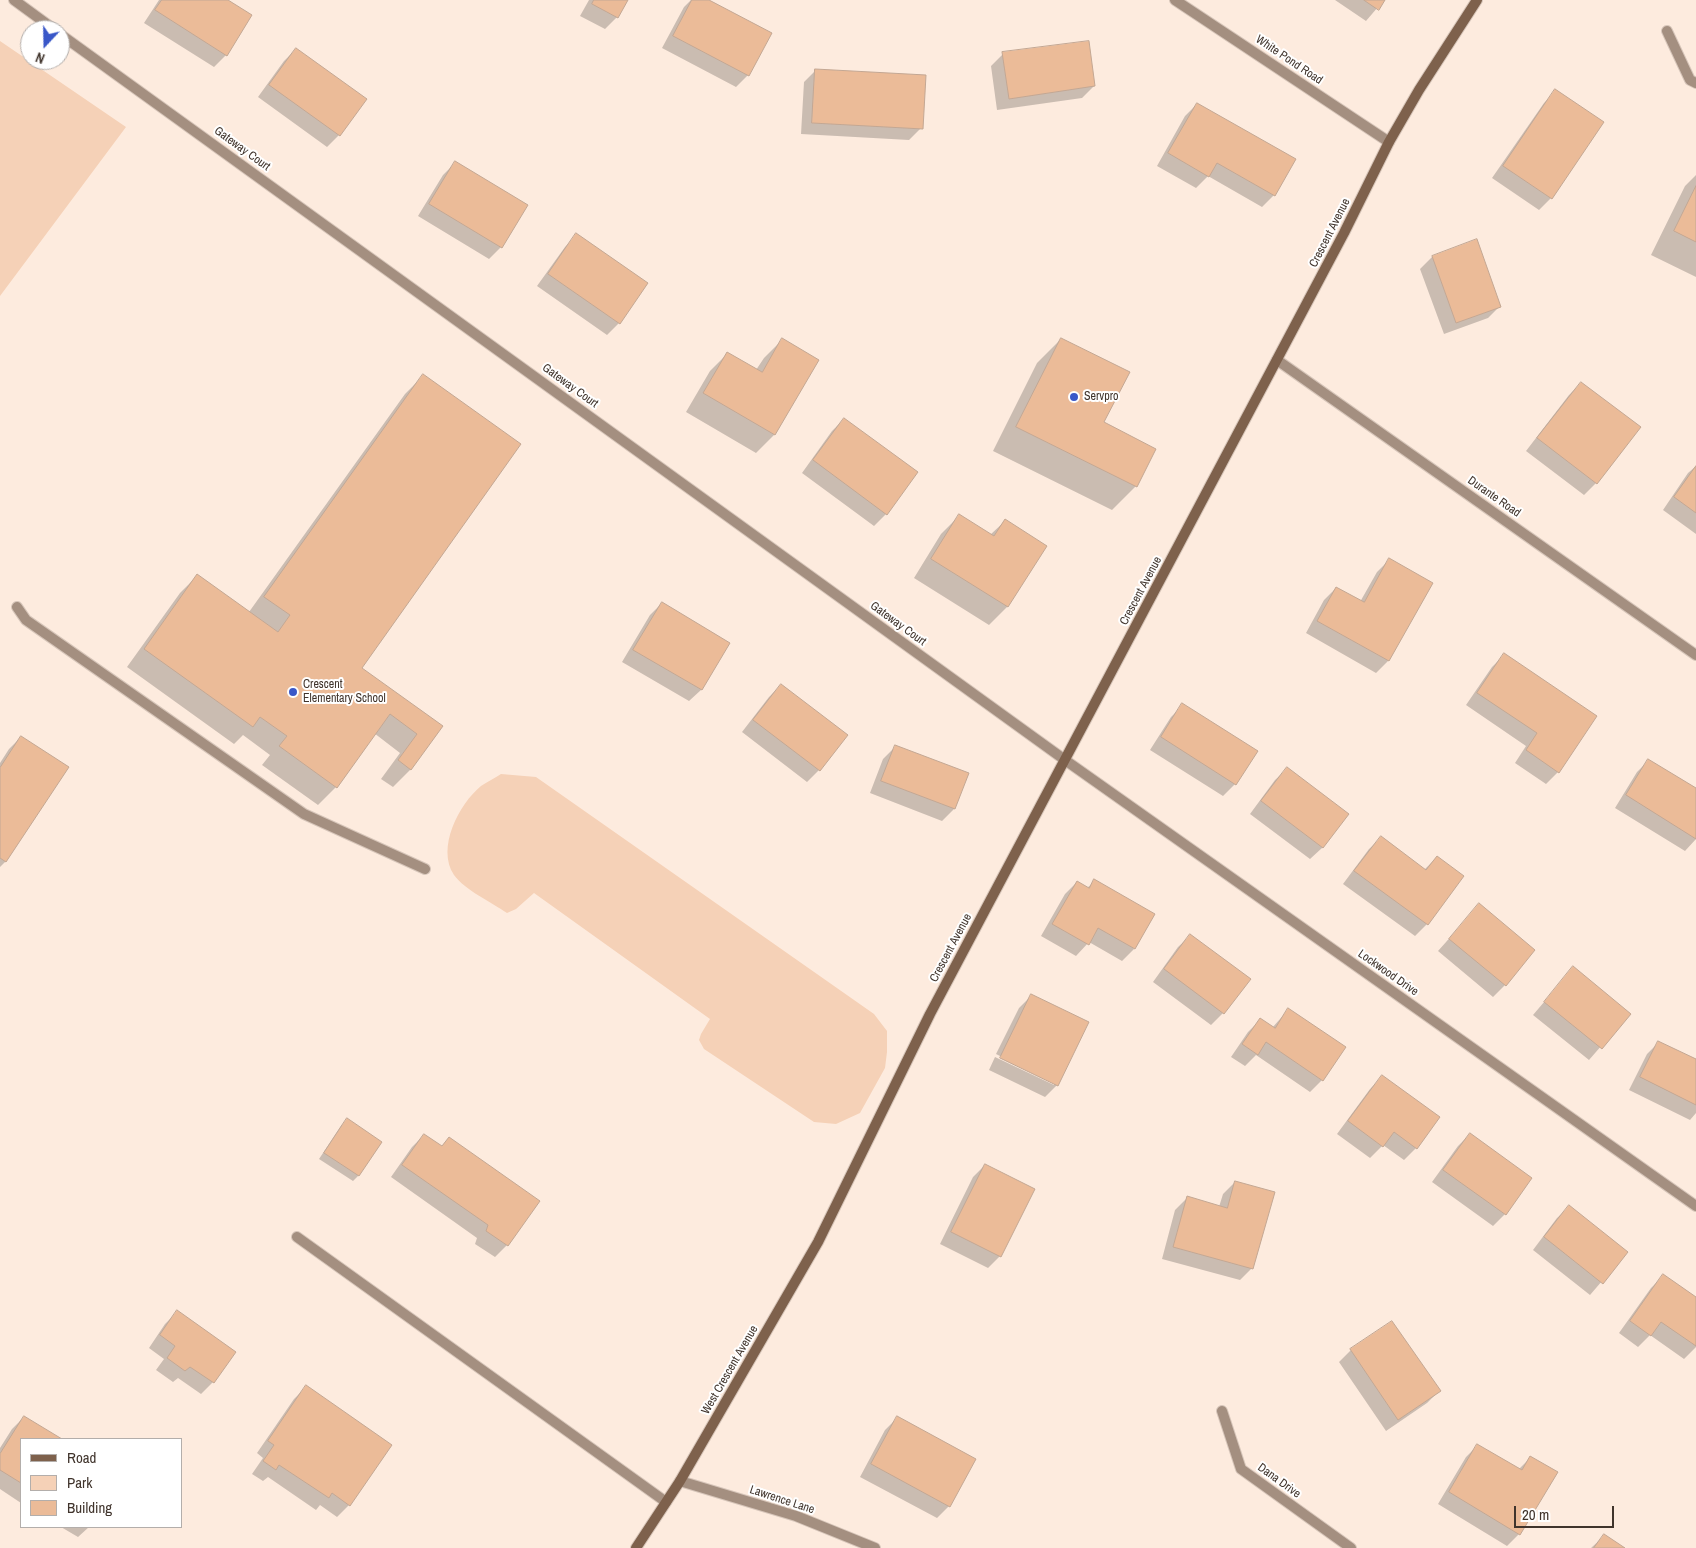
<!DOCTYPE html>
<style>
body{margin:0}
#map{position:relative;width:1696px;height:1548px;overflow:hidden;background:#fdebde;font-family:"Archivo Narrow",sans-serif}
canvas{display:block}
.legend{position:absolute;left:20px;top:1438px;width:162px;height:90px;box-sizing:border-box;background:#fff;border:1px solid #b3aeab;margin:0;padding:6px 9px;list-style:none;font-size:15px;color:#40342c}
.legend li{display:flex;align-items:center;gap:10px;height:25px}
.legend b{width:25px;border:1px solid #b3aeab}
.north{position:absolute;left:20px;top:20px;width:50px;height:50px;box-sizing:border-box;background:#fff;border:1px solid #b3aeab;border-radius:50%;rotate:201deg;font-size:14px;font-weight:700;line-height:20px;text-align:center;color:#40342c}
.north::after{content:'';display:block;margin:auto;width:18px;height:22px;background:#3957c8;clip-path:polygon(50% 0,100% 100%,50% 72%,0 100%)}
.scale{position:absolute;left:1514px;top:1506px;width:100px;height:22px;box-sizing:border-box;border:2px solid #40342c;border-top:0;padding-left:6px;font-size:15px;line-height:18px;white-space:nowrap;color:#40342c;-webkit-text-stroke:4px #fff;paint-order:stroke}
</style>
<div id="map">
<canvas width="1696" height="1548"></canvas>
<ul class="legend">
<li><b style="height:6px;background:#7e614c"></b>Road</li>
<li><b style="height:14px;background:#f5d1b7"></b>Park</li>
<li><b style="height:14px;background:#ebbb98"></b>Building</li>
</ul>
<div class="north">N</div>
<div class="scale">20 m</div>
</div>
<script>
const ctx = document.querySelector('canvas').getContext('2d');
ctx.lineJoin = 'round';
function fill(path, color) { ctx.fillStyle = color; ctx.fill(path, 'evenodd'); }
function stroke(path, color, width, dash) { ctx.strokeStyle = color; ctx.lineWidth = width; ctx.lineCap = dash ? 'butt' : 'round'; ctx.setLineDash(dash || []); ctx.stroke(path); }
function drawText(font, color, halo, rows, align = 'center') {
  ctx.font = font + ' "Archivo Narrow",sans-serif'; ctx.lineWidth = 4; ctx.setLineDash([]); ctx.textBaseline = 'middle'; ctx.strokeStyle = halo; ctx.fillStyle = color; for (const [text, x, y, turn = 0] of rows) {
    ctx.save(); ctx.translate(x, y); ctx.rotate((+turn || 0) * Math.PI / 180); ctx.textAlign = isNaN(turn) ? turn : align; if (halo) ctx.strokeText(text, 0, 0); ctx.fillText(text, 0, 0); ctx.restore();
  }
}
const green = new Path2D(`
 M 0,41 L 126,127 L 0,296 Z
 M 501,774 L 536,777 L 874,1014 L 887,1031 L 887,1052 L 885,1068 L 860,1113 L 836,1124 L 814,1122 L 704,1049 L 699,1040 L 701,1034 L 710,1019 L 534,893 L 516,909 L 507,913 C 491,902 465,890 454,875 C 436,848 459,804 481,786 C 487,782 495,778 501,774 Z`);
const shadow = new Path2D(`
 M 159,0 L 226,0 L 226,55 L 214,67 L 144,23 Z
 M 589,0 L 626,0 L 617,17 L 605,29 L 580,16 Z
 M 691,0 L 707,0 L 748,75 L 736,87 L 662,48 L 684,7 Z
 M 1335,0 L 1384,0 L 1366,21 Z
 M 296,49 L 365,100 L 339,135 L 327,147 L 258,97 L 284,61 Z
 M 1003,54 L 1094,86 L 1082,98 L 997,110 L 991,66 Z
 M 816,70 L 921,128 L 909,140 L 801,134 L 804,82 Z
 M 1556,91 L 1551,198 L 1539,210 L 1492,178 L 1544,103 Z
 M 1197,104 L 1274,195 L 1262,207 L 1208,176 L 1196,188 L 1157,166 L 1185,116 Z
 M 455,163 L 501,247 L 489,259 L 418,216 L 443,175 Z
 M 1696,175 L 1696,277 L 1651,255 L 1685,186 Z
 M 577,235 L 619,323 L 607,335 L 537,286 L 565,247 Z
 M 1432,257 L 1500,306 L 1488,318 L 1444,334 L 1420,269 Z
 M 1061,339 L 1102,423 L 1155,449 L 1135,487 L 1112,510 L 993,451 L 1037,363 Z
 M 782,340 L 817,361 L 774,435 L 756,453 L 686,412 L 710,371 L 728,353 L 756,370 L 764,358 Z
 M 423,376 L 360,669 L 441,727 L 411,769 L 393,787 L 381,779 L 400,753 L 374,733 L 336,787 L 318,805 L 262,765 L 270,755 L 243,735 L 234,744 L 127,667 L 180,593 L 198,575 L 249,612 L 405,394 Z
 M 1581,383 L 1639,428 L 1596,483 L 1584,495 L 1526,451 L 1569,395 Z
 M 844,419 L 886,514 L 874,526 L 802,473 L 832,431 Z
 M 1696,466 L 1696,534 L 1663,510 L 1688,473 Z
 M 959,516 L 990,535 L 1005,521 L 1045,546 L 1007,607 L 989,625 L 914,578 L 941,534 Z
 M 1389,560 L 1431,584 L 1388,661 L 1376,673 L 1306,633 L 1324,600 L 1336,588 L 1360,602 L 1377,572 Z
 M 662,603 L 729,643 L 701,690 L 689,701 L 622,662 L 650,615 Z
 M 1504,655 L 1558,772 L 1546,784 L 1515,763 L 1526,746 L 1466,705 L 1492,667 Z
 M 781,685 L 819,770 L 807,782 L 742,732 L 769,697 Z
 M 1183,705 L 1235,784 L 1223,796 L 1150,750 L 1171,717 Z
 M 21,737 L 6,861 L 0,867 L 0,763 L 9,749 Z
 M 895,747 L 967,774 L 954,809 L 942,821 L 870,793 L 883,759 Z
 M 1649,760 L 1696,790 L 1696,839 L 1685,851 L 1615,808 L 1637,772 Z
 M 1287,769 L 1347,814 L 1322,848 L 1310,859 L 1250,814 L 1275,780 Z
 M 1381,838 L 1424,870 L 1437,857 L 1463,876 L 1427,924 L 1415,936 L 1343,884 L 1369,849 Z
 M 1095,881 L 1134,949 L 1122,961 L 1089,942 L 1076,956 L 1041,936 L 1065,894 L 1077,882 L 1087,888 Z
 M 1479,905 L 1505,985 L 1493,997 L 1438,951 Z
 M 1190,936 L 1223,1013 L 1211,1025 L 1153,982 L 1178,947 Z
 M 1573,968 L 1629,1014 L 1589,1060 L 1533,1015 Z
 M 1031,996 L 1057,1085 L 1045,1097 L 989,1070 L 995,1057 L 1054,1085 L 1054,1083 L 996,1054 L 1019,1008 Z
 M 1288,1010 L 1322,1080 L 1310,1092 L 1256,1055 L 1245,1066 L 1231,1057 L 1248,1032 L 1260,1020 L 1272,1028 Z
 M 1659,1042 L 1696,1061 L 1696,1113 L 1690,1120 L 1629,1090 L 1647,1054 Z
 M 1382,1077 L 1416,1148 L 1404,1160 L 1383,1145 L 1370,1158 L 1337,1134 L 1370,1089 Z
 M 347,1120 L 381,1143 L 358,1176 L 353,1181 L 319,1159 L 341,1126 Z
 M 1470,1134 L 1505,1214 L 1493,1226 L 1432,1182 L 1458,1146 Z
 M 424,1135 L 441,1147 L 449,1138 L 507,1245 L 495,1257 L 475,1244 L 477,1238 L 391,1177 L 412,1147 Z
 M 985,1165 L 1000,1256 L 988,1268 L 940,1244 L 973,1177 Z
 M 1235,1182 L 1252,1268 L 1240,1280 L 1162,1259 L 1175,1210 L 1187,1198 L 1219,1207 L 1223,1194 Z
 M 1569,1207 L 1627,1252 L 1590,1295 L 1533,1250 L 1557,1218 Z
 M 1663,1276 L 1696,1299 L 1696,1347 L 1684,1359 L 1650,1335 L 1638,1347 L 1619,1333 L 1651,1288 Z
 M 177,1312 L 234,1352 L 213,1382 L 201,1394 L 178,1378 L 173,1382 L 156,1370 L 164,1359 L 149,1348 L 165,1324 Z
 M 1351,1350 L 1439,1391 L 1427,1403 L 1386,1431 L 1339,1362 Z
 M 306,1387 L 349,1505 L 337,1517 L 320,1505 L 316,1510 L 268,1477 L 263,1481 L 252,1474 L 263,1458 L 257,1453 L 294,1399 Z
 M 24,1417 L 60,1439 L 21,1439 L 21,1503 L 0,1489 L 0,1448 L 12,1429 Z
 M 897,1418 L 949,1506 L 937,1518 L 860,1477 L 885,1430 Z
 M 1478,1445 L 1518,1470 L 1531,1457 L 1519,1534 L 1507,1546 L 1438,1504 L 1466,1457 Z
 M 61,1527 L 89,1527 L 78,1537 Z
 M 1604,1536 L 1623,1548 L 1591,1548 Z`);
const building = new Path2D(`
 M 162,0 L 228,0 L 252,15 L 227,56 L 155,10 Z
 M 594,0 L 628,0 L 618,18 L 592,4 Z
 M 692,0 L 709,0 L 772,33 L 749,76 L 673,36 Z
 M 1364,0 L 1385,0 L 1379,10 Z
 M 1089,41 L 1095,86 L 1009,99 L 1002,52 Z
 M 296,48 L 367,99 L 340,136 L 269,85 Z
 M 815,69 L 926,75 L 923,129 L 812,123 Z
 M 1555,89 L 1604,122 L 1552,199 L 1503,166 Z
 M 1197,103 L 1296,159 L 1275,196 L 1217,163 L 1209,177 L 1168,153 Z
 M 455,161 L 528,205 L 502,248 L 429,204 Z
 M 1696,186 L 1696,242 L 1674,231 Z
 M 576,233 L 648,283 L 620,324 L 548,274 Z
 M 1477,239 L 1501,307 L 1456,323 L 1432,256 Z
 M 782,338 L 819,360 L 775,435 L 703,393 L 727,352 L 762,372 Z
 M 1061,338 L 1130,372 L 1104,422 L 1156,449 L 1137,487 L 1016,427 Z
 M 423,374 L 521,444 L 362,668 L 443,726 L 411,770 L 398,760 L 417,734 L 390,714 L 337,788 L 279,746 L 287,736 L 260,717 L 253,727 L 144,649 L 197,574 L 278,632 L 290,615 L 264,597 Z
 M 1581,382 L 1641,427 L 1597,484 L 1537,438 Z
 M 844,418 L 918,472 L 887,515 L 813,460 Z
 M 1696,466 L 1696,513 L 1674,497 Z
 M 959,514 L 994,536 L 1005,519 L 1047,546 L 1008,607 L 931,559 Z
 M 1389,558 L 1433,583 L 1389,661 L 1317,621 L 1336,587 L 1364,602 Z
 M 662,602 L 730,643 L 702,690 L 633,650 Z
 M 1504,653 L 1597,716 L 1559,773 L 1526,750 L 1537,733 L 1477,693 Z
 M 781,684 L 848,735 L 820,771 L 753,720 Z
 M 1182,703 L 1258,751 L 1236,785 L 1161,737 Z
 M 21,736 L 69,767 L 6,862 L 0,858 L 0,768 Z
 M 895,745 L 969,773 L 955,809 L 881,781 Z
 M 1648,759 L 1696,788 L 1696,839 L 1626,795 Z
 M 1287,767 L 1349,814 L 1323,848 L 1261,801 Z
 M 1381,836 L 1426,870 L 1437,856 L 1464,876 L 1428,925 L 1354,871 Z
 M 1094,879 L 1155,914 L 1135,949 L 1098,928 L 1089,945 L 1052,924 L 1077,881 L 1089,888 Z
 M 1479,903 L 1535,950 L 1506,986 L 1449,939 Z
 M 1190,934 L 1251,979 L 1224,1014 L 1164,969 Z
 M 1573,966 L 1631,1014 L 1602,1049 L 1544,1002 Z
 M 1031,994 L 1089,1022 L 1058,1086 L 1000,1058 Z
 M 1288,1008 L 1346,1047 L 1323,1081 L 1266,1042 L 1258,1055 L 1242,1044 L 1260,1018 L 1275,1028 Z
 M 1658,1041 L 1696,1059 L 1696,1105 L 1640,1077 Z
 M 1382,1075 L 1440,1117 L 1417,1149 L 1394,1132 L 1383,1147 L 1348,1121 Z
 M 347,1118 L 382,1142 L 359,1176 L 324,1153 Z
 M 1470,1133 L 1532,1178 L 1506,1215 L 1443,1170 Z
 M 424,1134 L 442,1146 L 449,1137 L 540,1201 L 508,1246 L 486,1231 L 488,1225 L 402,1165 Z
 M 985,1164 L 1035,1189 L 1001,1257 L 951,1232 Z
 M 1235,1181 L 1275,1192 L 1253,1269 L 1173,1247 L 1187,1196 L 1227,1208 Z
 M 1569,1205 L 1628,1252 L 1603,1284 L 1544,1237 Z
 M 1663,1274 L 1696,1297 L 1696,1346 L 1661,1322 L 1651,1336 L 1630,1321 Z
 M 177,1310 L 236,1352 L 214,1383 L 190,1367 L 185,1371 L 167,1358 L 175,1346 L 160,1335 Z
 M 1392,1321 L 1441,1391 L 1398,1420 L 1350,1349 Z
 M 306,1385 L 392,1445 L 350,1506 L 332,1493 L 329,1498 L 279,1465 L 276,1470 L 263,1461 L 274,1445 L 268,1441 Z
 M 24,1416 L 62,1439 L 21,1439 L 21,1483 L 0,1470 L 0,1454 Z
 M 897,1416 L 976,1459 L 950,1507 L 871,1464 Z
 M 1477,1444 L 1522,1470 L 1530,1456 L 1558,1472 L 1520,1535 L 1449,1492 Z
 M 1604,1534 L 1625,1548 L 1594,1548 Z`);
const service = new Path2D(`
 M 17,607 L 26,620 L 304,814 L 425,869
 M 297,1237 L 666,1502
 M 680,1481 L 796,1516 L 875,1548`);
const minor = new Path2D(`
 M 14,0 L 55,30
 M 1175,0 L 1389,142
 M 1667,31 L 1690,80 L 1696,83
 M 60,34 L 1065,760 L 1696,1206
 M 1277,360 L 1696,655
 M 1222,1411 L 1241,1469 L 1351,1548`);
const secondary = new Path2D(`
 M 636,1548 L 680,1481 L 818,1242 L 930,1014 L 1344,233 L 1389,142 L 1419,90 L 1477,0`);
const markers = [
 [1074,397,5,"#3957c8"],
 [293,692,5,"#3957c8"]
];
const streetNames = [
 ["White Pond Road",1289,60,34],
 ["Gateway Court",242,149,36],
 ["Crescent Avenue",1330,233,-63],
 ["Gateway Court",570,386,36],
 ["Durante Road",1494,497,35],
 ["Crescent Avenue",1141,591,-62],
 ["Gateway Court",898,624,36],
 ["Crescent Avenue",951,948,-62],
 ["Lockwood Drive",1388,973,35],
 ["West Crescent Avenue",730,1370,-60],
 ["Dana Drive",1279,1481,36],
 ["Lawrence Lane",782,1500,18]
];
const poiNames = [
 ["Servpro",1084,397],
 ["Crescent",303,685],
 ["Elementary School",303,699]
];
fill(green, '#f5d1b7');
fill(shadow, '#0003');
fill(building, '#ebbb98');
stroke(building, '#c3a793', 1);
stroke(service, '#d7c6ba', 12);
stroke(minor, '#d7c6ba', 12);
stroke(secondary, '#d7c6ba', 12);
stroke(service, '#a48f80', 10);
stroke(minor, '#a48f80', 10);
stroke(secondary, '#7e614c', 10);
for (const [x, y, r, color] of markers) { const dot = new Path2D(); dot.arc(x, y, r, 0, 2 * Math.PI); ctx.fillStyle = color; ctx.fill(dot); stroke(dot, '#fff', 2); }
drawText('12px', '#40342c', '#fff', streetNames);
drawText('12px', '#40342c', '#fff', poiNames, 'left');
</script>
